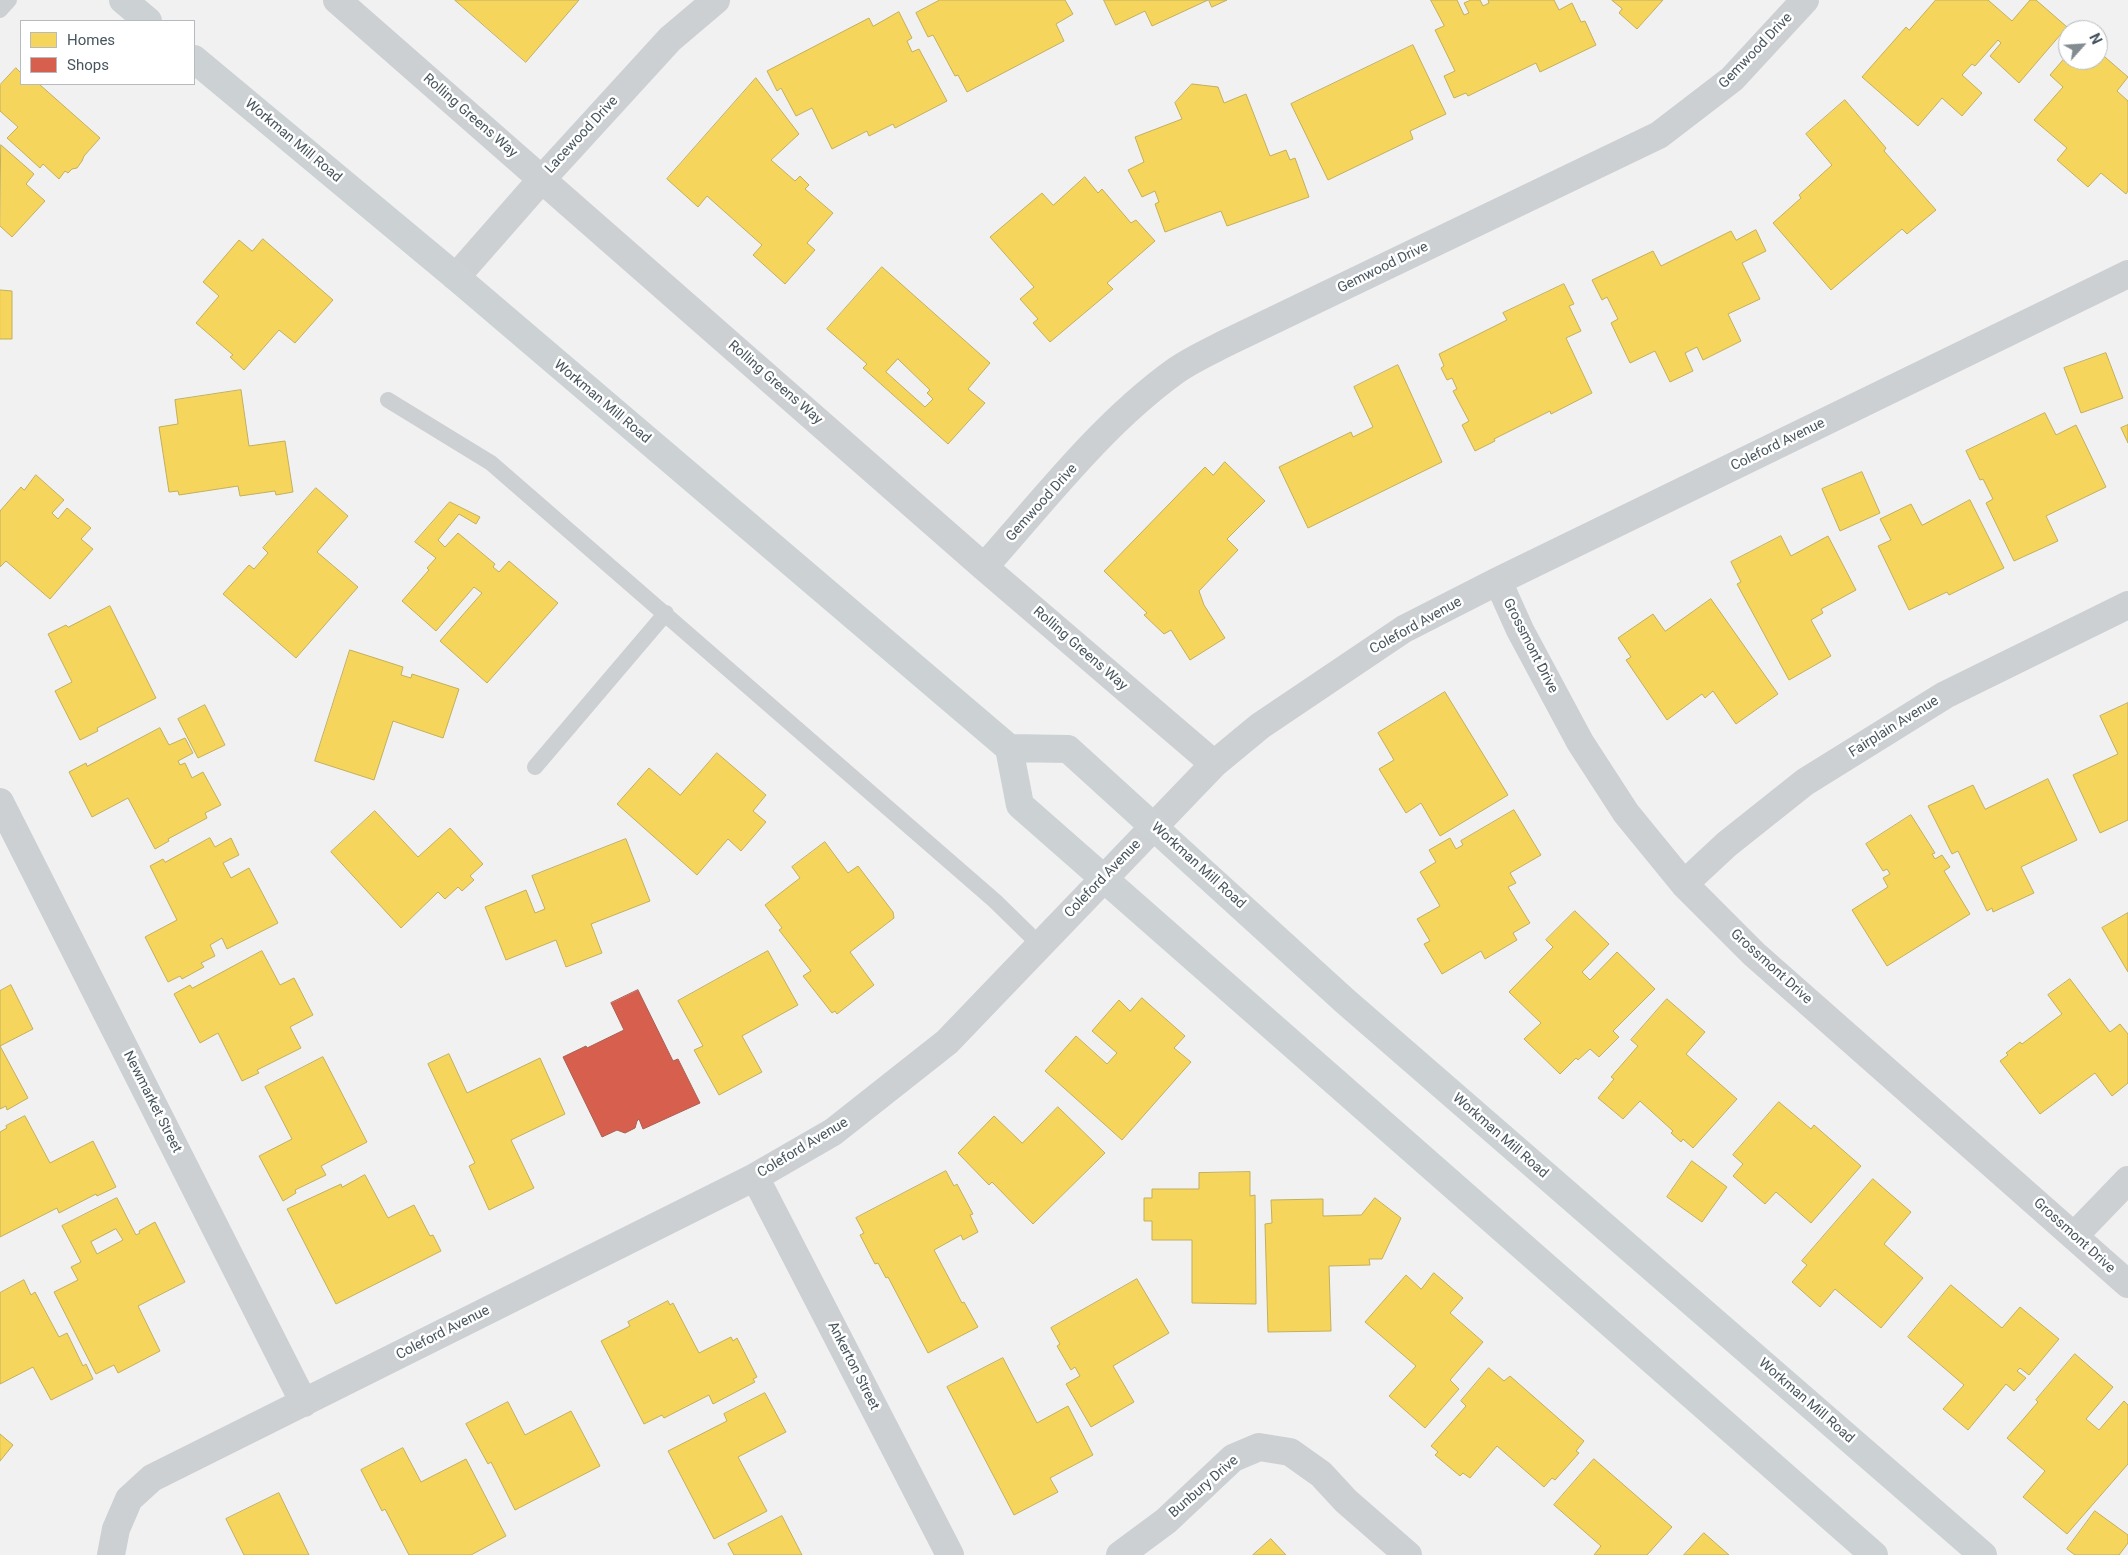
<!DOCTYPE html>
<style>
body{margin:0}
#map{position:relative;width:2128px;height:1555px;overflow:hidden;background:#f1f1f1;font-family:Roboto,sans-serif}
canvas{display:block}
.legend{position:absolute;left:20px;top:20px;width:175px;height:65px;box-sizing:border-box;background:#fff;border:1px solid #b5bbbf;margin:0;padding:6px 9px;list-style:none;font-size:15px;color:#47555e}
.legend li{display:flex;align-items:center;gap:10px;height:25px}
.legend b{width:25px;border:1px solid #b5bbbf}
.north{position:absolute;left:2058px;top:20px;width:50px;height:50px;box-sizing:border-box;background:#fff;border:1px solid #b5bbbf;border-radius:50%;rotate:64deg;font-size:14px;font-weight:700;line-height:20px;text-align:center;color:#47555e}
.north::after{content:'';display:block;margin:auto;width:18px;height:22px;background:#828c91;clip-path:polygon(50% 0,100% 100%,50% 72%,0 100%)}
</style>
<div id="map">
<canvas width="2128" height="1555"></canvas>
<ul class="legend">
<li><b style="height:14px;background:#f6d55c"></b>Homes</li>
<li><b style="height:14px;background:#d6604d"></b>Shops</li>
</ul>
<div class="north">N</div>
</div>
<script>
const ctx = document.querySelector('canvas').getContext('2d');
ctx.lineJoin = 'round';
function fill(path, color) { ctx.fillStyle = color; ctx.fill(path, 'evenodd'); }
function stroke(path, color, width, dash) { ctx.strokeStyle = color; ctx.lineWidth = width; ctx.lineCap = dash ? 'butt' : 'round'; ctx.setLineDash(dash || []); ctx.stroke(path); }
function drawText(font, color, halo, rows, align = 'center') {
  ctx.font = font + ' Roboto,sans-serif'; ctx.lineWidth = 5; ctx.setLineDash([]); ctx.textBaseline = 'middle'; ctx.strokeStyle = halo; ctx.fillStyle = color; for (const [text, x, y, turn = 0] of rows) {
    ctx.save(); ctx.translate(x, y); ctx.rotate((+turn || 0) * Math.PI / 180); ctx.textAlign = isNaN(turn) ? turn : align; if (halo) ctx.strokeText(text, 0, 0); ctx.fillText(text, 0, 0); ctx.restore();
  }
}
const homes = new Path2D(`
 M 455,0 L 579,0 L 526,62 Z
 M 940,0 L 1065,0 L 1073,14 L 1056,24 L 1064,41 L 967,92 L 958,75 L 955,76 L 933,35 L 928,37 L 916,13 Z
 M 1104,0 L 1208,0 L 1152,26 L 1145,11 L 1116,25 Z
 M 1209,0 L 1227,0 L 1212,7 Z
 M 1431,0 L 1457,0 L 1464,15 L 1469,13 L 1464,3 L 1471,0 L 1480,0 L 1483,6 L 1489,3 L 1488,0 L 1554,0 L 1559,10 L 1572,3 L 1581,22 L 1585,21 L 1596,45 L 1540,72 L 1536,63 L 1468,96 L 1466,93 L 1454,98 L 1444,76 L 1455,71 L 1435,30 L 1444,26 Z
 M 1612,0 L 1663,0 L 1637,29 L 1619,13 L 1622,9 Z
 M 1936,0 L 1988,0 L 2012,21 L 2030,0 L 2036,0 L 2067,27 L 2019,83 L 1990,56 L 2001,43 L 1998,40 L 1975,66 L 1972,64 L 1962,75 L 1982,93 L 1962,116 L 1942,98 L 1918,126 L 1862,77 L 1906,27 L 1909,30 Z
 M 899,12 L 912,38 L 907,41 L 912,52 L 919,49 L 947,101 L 895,128 L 893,124 L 869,136 L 867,131 L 832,149 L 812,108 L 796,116 L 781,88 L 777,91 L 767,71 L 869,18 L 873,26 Z
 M 1413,45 L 1446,114 L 1410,131 L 1413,139 L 1328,180 L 1291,104 Z
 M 2098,51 L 2128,77 L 2117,91 L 2128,101 L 2128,191 L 2126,194 L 2101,173 L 2088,187 L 2057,160 L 2067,148 L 2034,120 L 2063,87 L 2050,75 L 2068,54 L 2068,60 L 2098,60 Z
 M 16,68 L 21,73 L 21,84 L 39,84 L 100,138 L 84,156 L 82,161 L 77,168 L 72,169 L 68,173 L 65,171 L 59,179 L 43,164 L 40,168 L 7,138 L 18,127 L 0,111 L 0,85 Z
 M 756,78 L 799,134 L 771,160 L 795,181 L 800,176 L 809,185 L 805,189 L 833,213 L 807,243 L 815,250 L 785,284 L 753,255 L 762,245 L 707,196 L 698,207 L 667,179 Z
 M 1192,84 L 1218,87 L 1224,103 L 1246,94 L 1270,156 L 1286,150 L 1290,160 L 1295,158 L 1309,197 L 1227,226 L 1221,211 L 1165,232 L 1155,204 L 1159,202 L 1155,191 L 1142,197 L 1128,170 L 1144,162 L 1135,137 L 1182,119 L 1175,103 Z
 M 1845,100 L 1886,148 L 1884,151 L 1936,210 L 1907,234 L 1902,229 L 1831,290 L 1773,223 L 1801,198 L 1799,195 L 1832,165 L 1806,134 Z
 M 1,145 L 34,174 L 26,184 L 45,201 L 12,237 L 0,226 Z
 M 1085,177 L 1098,193 L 1102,189 L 1131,223 L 1136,220 L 1155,241 L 1107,283 L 1113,289 L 1050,342 L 1033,323 L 1038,319 L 1020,299 L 1034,287 L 990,237 L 1042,193 L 1053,205 Z
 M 1756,230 L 1766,251 L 1742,263 L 1760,299 L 1728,314 L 1741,341 L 1703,360 L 1697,347 L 1685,353 L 1693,371 L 1670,382 L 1655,351 L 1630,363 L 1611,323 L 1618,319 L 1607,297 L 1602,300 L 1592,280 L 1653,251 L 1661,266 L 1731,231 L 1736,240 Z
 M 263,239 L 333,300 L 295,343 L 279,330 L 244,370 L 230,357 L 233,355 L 196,323 L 219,296 L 203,282 L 239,240 L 252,251 Z
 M 882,267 L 990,363 L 968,389 L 985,403 L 948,444 L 863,368 L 867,364 L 827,329 ZM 898,359 L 930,390 L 927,393 L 933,399 L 925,407 L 886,372 Z
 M 1564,284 L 1574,304 L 1569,306 L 1581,331 L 1566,338 L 1592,393 L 1551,414 L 1550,411 L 1494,439 L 1495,441 L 1475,451 L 1462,425 L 1469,421 L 1453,391 L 1457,389 L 1452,378 L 1447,380 L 1441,368 L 1444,366 L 1439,354 L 1507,320 L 1503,313 Z
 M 0,290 L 12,291 L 12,339 L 0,339 Z
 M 2106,353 L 2123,398 L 2081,413 L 2064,368 Z
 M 1398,365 L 1442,462 L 1308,528 L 1279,467 L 1351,432 L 1353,437 L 1373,427 L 1354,387 Z
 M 241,390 L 249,446 L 285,441 L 293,492 L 276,495 L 275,491 L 240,496 L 238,486 L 179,495 L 178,491 L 169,492 L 159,427 L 178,424 L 175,400 Z
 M 2045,413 L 2056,435 L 2076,425 L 2106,487 L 2046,516 L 2058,541 L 2014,561 L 1986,503 L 1993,499 L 1983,479 L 1980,480 L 1966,451 Z
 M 2128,425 L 2128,443 L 2121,428 Z
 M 1225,462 L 1265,501 L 1227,539 L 1238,550 L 1199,591 L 1204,605 L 1225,638 L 1190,660 L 1171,630 L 1164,634 L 1144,615 L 1147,613 L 1104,571 L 1205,467 L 1213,475 Z
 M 1862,472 L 1880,513 L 1840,531 L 1822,489 Z
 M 36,475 L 64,500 L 52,513 L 58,519 L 67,508 L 91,528 L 81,539 L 93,549 L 50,599 L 6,561 L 0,567 L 0,511 L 21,487 L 24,490 Z
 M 316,488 L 348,516 L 317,552 L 358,587 L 296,658 L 223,594 L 249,565 L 254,569 L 268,553 L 263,548 Z
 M 1970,500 L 2004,568 L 1949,595 L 1947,592 L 1909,610 L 1878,546 L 1891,540 L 1880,519 L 1911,504 L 1922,525 Z
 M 450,502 L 480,517 L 476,524 L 459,514 L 438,540 L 445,547 L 458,533 L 495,564 L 493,567 L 499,572 L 509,561 L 558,603 L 487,683 L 440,641 L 482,593 L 474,587 L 436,631 L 402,601 L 429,570 L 427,568 L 436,558 L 415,542 Z
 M 1781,536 L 1791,556 L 1828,536 L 1856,590 L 1821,609 L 1823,613 L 1811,620 L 1831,656 L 1789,680 L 1737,584 L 1741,582 L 1731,562 Z
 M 1711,599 L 1778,694 L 1736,724 L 1713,691 L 1705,698 L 1702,694 L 1667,720 L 1626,660 L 1631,657 L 1618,638 L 1653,614 L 1665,631 Z
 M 110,606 L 156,698 L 97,728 L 98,731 L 80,740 L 55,691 L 72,682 L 48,634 L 66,625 L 68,627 Z
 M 350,650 L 403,667 L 401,675 L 411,678 L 412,674 L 459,689 L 443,738 L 393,721 L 374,780 L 315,761 Z
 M 1445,692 L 1508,795 L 1440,836 L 1421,803 L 1406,813 L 1379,769 L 1394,760 L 1378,733 Z
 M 2128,703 L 2128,820 L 2100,833 L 2073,775 L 2118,754 L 2100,716 Z
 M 205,705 L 225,745 L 198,758 L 178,719 Z
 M 160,728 L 169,745 L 185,738 L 193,753 L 178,761 L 180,765 L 185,763 L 192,778 L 203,772 L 221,805 L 205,813 L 207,818 L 168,839 L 169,841 L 155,849 L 128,798 L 92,817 L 69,772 L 86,763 L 87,766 Z
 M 717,753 L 766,795 L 753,811 L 766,822 L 741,851 L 728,839 L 697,875 L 617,804 L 649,768 L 680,795 Z
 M 2048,779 L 2077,840 L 2021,867 L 2034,893 L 1993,912 L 1992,908 L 1987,911 L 1958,851 L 1952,854 L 1928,806 L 1973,785 L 1985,809 Z
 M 1514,810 L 1541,855 L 1510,873 L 1516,883 L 1508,887 L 1530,923 L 1513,933 L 1517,940 L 1485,959 L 1481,951 L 1442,974 L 1424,944 L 1430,941 L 1417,919 L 1440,906 L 1420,872 L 1436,862 L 1429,850 L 1450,838 L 1456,849 L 1463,845 L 1461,841 Z
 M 375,811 L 418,857 L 450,828 L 483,864 L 470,876 L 474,880 L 462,891 L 458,887 L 445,899 L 438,892 L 401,928 L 331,852 Z
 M 1911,815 L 1935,853 L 1932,854 L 1935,859 L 1942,855 L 1950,867 L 1944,871 L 1970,914 L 1887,966 L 1852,910 L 1888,887 L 1883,878 L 1890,874 L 1887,869 L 1883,871 L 1866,844 Z
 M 210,838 L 215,847 L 231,838 L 239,855 L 223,863 L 231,878 L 249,868 L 278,923 L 227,949 L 222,938 L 210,945 L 215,956 L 201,963 L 204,967 L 182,979 L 180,976 L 168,982 L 145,937 L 177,920 L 150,866 L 163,859 L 165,862 Z
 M 626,839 L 650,901 L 591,924 L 602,953 L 566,967 L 556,940 L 506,960 L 485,907 L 526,890 L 535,913 L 545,909 L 532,876 Z
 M 825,842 L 848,873 L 858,866 L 893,912 L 894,918 L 850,952 L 874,985 L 837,1014 L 835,1011 L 832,1013 L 803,976 L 811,971 L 779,930 L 782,928 L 765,905 L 800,878 L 792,867 Z
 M 1575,911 L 1609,944 L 1582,972 L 1590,980 L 1617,952 L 1655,989 L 1613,1031 L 1619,1037 L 1599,1057 L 1590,1049 L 1578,1060 L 1576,1058 L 1560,1074 L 1524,1039 L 1541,1023 L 1509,992 L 1553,947 L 1546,940 Z
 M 2128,913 L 2128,972 L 2102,928 Z
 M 262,951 L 280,985 L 294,978 L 313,1015 L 290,1027 L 301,1048 L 257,1070 L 259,1073 L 242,1081 L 218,1033 L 200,1043 L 174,994 L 190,985 L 192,988 Z
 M 768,951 L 798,1005 L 742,1036 L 762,1072 L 719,1095 L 694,1050 L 703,1046 L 678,1001 Z
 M 2070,979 L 2110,1032 L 2120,1024 L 2128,1034 L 2128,1083 L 2112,1096 L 2095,1073 L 2040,1114 L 2000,1061 L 2008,1055 L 2006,1053 L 2020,1042 L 2022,1044 L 2062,1014 L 2048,995 Z
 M 11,985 L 33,1029 L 0,1046 L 28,1098 L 7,1110 L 6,1106 L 0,1109 L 0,991 Z
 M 1142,998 L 1185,1036 L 1174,1048 L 1191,1062 L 1122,1140 L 1045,1071 L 1076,1036 L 1107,1064 L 1117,1053 L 1092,1031 L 1119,1000 L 1130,1011 Z
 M 1667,999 L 1705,1032 L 1686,1054 L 1737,1099 L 1693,1148 L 1683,1139 L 1681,1142 L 1671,1133 L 1673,1131 L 1640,1101 L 1623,1119 L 1598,1098 L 1614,1079 L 1611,1077 L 1638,1046 L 1631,1040 Z
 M 449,1054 L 467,1093 L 540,1058 L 565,1114 L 511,1140 L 534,1188 L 489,1210 L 469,1166 L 475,1163 L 428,1064 Z
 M 323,1057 L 367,1142 L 321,1166 L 326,1175 L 295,1190 L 296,1193 L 283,1201 L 259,1156 L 292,1139 L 265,1087 Z
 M 1779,1102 L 1811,1129 L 1814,1125 L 1861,1166 L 1811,1223 L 1776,1192 L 1765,1204 L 1733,1176 L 1743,1164 L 1733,1155 Z
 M 1058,1107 L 1105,1153 L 1033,1224 L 992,1182 L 989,1185 L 958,1153 L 994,1116 L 1022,1143 Z
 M 25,1116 L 50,1163 L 93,1141 L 116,1187 L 97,1196 L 96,1194 L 59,1213 L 57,1208 L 0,1237 L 0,1132 L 7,1128 L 6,1126 Z
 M 1692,1161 L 1727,1187 L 1702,1222 L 1667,1197 Z
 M 946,1171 L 954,1186 L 957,1184 L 973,1214 L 970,1215 L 978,1232 L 963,1240 L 961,1235 L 934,1250 L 962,1303 L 964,1302 L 978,1327 L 928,1353 L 888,1277 L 886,1278 L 878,1263 L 875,1264 L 860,1235 L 864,1233 L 856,1218 Z
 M 1250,1172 L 1250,1196 L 1255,1195 L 1256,1304 L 1192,1303 L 1192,1240 L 1152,1240 L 1152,1221 L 1144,1221 L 1144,1198 L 1152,1198 L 1152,1189 L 1199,1189 L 1199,1173 Z
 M 365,1175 L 388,1218 L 414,1205 L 430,1236 L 433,1235 L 441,1251 L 336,1304 L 287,1209 L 341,1184 L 342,1187 Z
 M 1873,1179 L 1911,1212 L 1884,1244 L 1923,1278 L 1881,1328 L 1835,1289 L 1820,1307 L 1792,1282 L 1807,1265 L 1802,1261 Z
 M 117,1198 L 136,1235 L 140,1233 L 139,1231 L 155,1222 L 185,1282 L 138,1306 L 160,1351 L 118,1373 L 114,1365 L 96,1374 L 54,1292 L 78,1280 L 71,1267 L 81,1262 L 62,1226 ZM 116,1229 L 123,1240 L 97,1254 L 91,1242 Z
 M 1375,1198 L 1401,1218 L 1382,1259 L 1369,1259 L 1370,1265 L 1329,1266 L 1331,1331 L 1268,1332 L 1265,1224 L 1272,1223 L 1271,1200 L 1323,1199 L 1323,1216 L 1361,1215 Z
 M 1434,1273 L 1463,1298 L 1450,1313 L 1483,1342 L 1450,1380 L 1459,1389 L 1425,1428 L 1389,1396 L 1416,1366 L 1365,1322 L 1406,1275 L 1421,1289 Z
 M 1137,1279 L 1169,1333 L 1113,1366 L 1134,1402 L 1091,1427 L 1066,1384 L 1080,1376 L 1075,1367 L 1071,1370 L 1057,1346 L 1060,1344 L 1051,1328 Z
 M 24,1280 L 31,1295 L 35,1292 L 59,1337 L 67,1333 L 83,1366 L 86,1364 L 93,1379 L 51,1400 L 33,1367 L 0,1384 L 0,1293 Z
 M 1951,1285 L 2002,1328 L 2020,1307 L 2059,1339 L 2029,1375 L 2020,1368 L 2017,1371 L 2026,1378 L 2014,1391 L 2006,1384 L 1968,1430 L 1943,1409 L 1964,1385 L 1908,1337 Z
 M 668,1301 L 670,1305 L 673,1303 L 699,1353 L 731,1337 L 733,1341 L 737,1338 L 757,1377 L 753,1379 L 755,1382 L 713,1404 L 709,1395 L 664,1418 L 662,1415 L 644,1424 L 601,1341 L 630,1326 L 628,1322 Z
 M 2075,1354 L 2113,1387 L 2086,1419 L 2099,1430 L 2124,1401 L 2128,1405 L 2128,1464 L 2067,1534 L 2023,1497 L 2045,1471 L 2007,1438 L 2038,1402 L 2036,1400 Z
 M 1003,1358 L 1037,1423 L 1068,1406 L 1093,1455 L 1050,1478 L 1058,1492 L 1014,1515 L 947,1387 Z
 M 1489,1368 L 1504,1381 L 1510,1376 L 1584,1441 L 1576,1451 L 1579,1453 L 1555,1480 L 1552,1478 L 1544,1487 L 1497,1446 L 1470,1478 L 1463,1473 L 1460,1476 L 1435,1455 L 1438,1452 L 1431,1446 L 1466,1406 L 1461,1401 Z
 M 765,1393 L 786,1432 L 738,1457 L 767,1511 L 714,1539 L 668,1451 L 727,1421 L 724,1414 Z
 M 508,1402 L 525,1435 L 571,1411 L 600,1466 L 515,1510 L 491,1462 L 488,1464 L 466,1424 Z
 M 0,1434 L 13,1445 L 0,1461 Z
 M 403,1448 L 421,1482 L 466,1459 L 506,1536 L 471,1555 L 409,1555 L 385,1509 L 382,1511 L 361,1470 Z
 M 1594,1459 L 1672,1527 L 1647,1555 L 1594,1555 L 1601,1546 L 1554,1505 Z
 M 279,1493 L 309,1555 L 244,1555 L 226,1519 Z
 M 2095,1511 L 2128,1535 L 2128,1543 L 2119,1555 L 2075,1555 L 2067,1549 Z
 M 782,1516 L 802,1555 L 734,1555 L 728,1544 Z
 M 1704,1533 L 1729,1555 L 1684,1555 Z
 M 1271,1539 L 1286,1555 L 1253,1555 Z`);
const shops = new Path2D(`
 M 638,990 L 673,1061 L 678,1059 L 700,1103 L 643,1129 L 639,1119 L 637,1121 L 635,1128 L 625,1133 L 617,1130 L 602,1137 L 563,1057 L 586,1046 L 587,1048 L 624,1030 L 611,1003 Z`);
const lane = new Path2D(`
 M 0,10 L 9,0
 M 388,400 L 491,463 L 995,901 L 1040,945
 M 535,767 L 666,613`);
const street = new Path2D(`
 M 337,0 L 984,567 L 1214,764
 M 456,277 L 542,179 L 670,39 L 716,0
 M 984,567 C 1044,500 1101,425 1174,372 C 1189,361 1207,353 1224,344 L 1659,135 L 1732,79 L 1805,0
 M 1498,581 L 1520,630 L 1580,742 L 1626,813 L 1684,884 L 1754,954 L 2128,1284
 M 0,802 L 304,1403
 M 1684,884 L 1727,844 L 1805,782 L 1945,695 L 2128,605
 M 755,1177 L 950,1555
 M 2074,1236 L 2128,1180
 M 111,1555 L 116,1529 L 129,1499 L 152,1478 L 755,1177 L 833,1132 L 947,1042 L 1214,764 L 1260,726 L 1404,629 L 1498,581 L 2128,274
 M 1120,1555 L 1166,1521 L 1233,1458 L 1259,1447 L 1290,1452 L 1321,1474 L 1346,1501 L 1408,1555`);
const secondary = new Path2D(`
 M 123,0 L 148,21
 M 194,59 L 456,277 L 1009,748 L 1020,805 L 1874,1555
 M 1009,748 L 1068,749 L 1345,1001 L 1983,1555`);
const streetNames = [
 ["Gemwood Drive",1756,51,-46],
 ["Rolling Greens Way",470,116,41],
 ["Lacewood Drive",582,135,-47],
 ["Workman Mill Road",293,141,40],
 ["Gemwood Drive",1383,268,-26],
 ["Rolling Greens Way",775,383,41],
 ["Workman Mill Road",602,402,40],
 ["Coleford Avenue",1778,445,-26],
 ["Gemwood Drive",1042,503,-48],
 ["Coleford Avenue",1416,626,-29],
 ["Grossmont Drive",1530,646,63],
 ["Rolling Greens Way",1080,649,41],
 ["Fairplain Avenue",1894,727,-32],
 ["Workman Mill Road",1198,866,42],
 ["Coleford Avenue",1103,879,-46],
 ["Grossmont Drive",1771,967,42],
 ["Newmarket Street",152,1102,63],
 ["Workman Mill Road",1500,1136,41],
 ["Coleford Avenue",803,1148,-31],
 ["Grossmont Drive",2074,1236,42],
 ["Coleford Avenue",443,1333,-27],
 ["Ankerton Street",853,1366,63],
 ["Workman Mill Road",1806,1401,41],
 ["Bunbury Drive",1204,1487,-41]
];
fill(homes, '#f6d55c');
stroke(homes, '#c2af5d', 1);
fill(shops, '#d6604d');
stroke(shops, '#ab5d52', 1);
stroke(lane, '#ccd0d2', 16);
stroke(street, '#ccd0d2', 28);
stroke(secondary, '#ccd1d3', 28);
drawText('14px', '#47555e', '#fff', streetNames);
</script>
